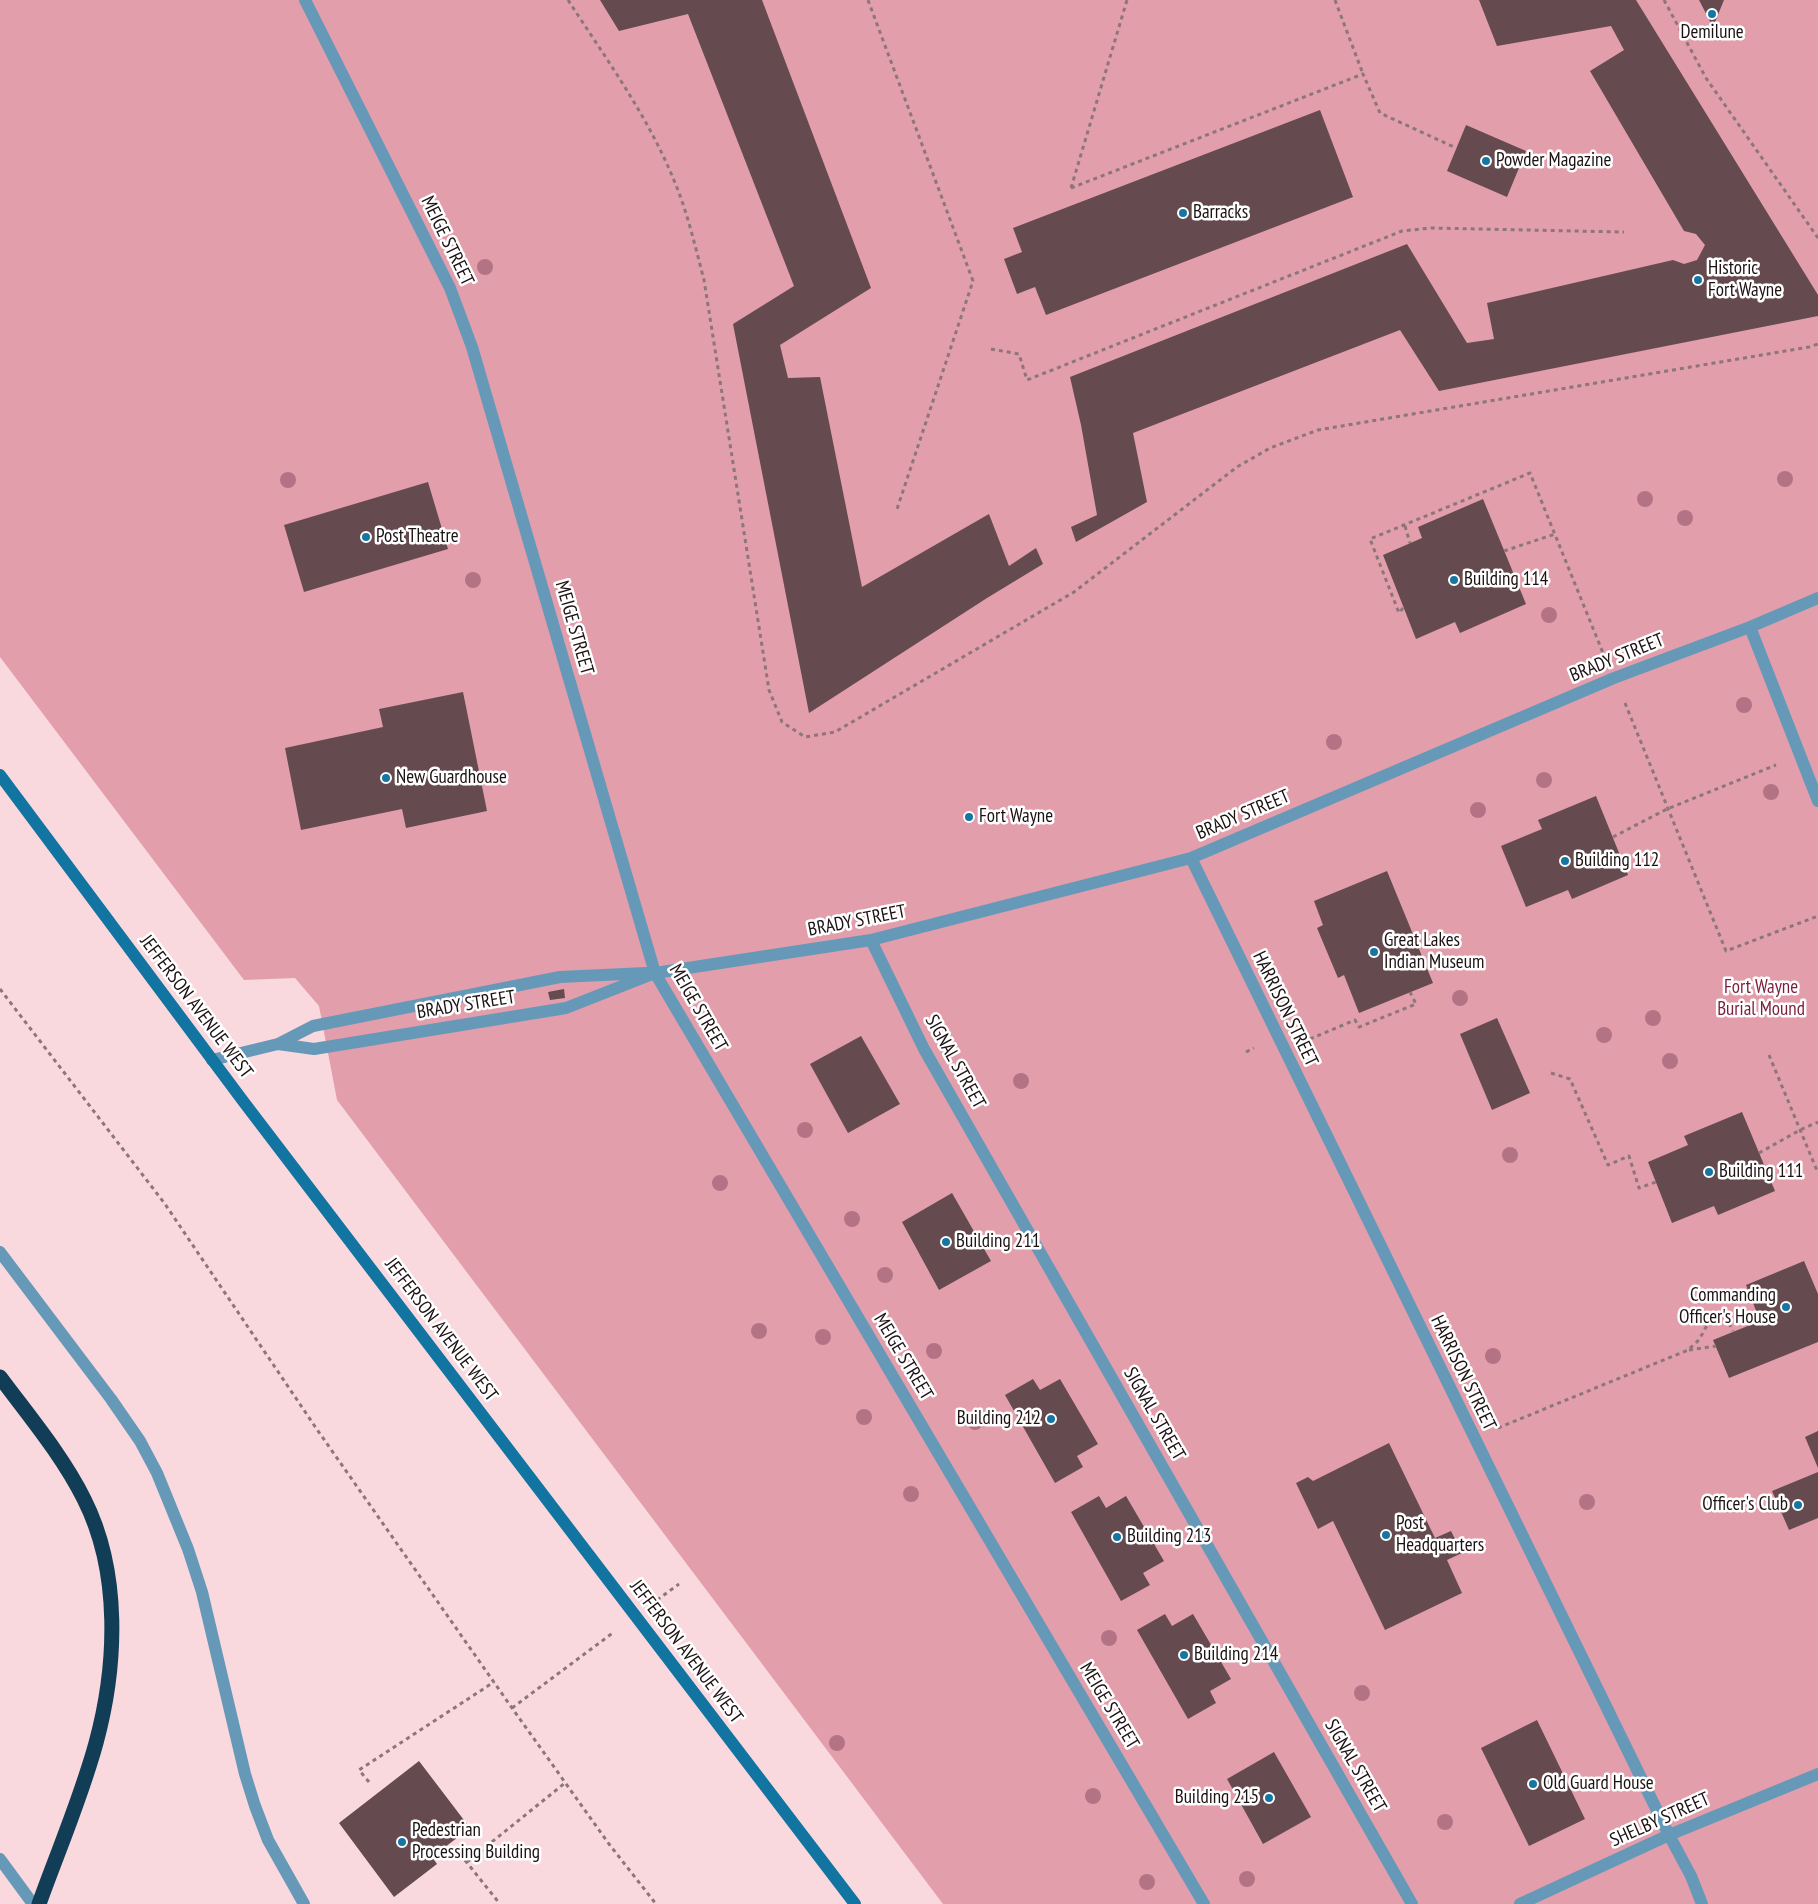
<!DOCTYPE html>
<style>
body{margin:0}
canvas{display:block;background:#f9d9de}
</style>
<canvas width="1818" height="1904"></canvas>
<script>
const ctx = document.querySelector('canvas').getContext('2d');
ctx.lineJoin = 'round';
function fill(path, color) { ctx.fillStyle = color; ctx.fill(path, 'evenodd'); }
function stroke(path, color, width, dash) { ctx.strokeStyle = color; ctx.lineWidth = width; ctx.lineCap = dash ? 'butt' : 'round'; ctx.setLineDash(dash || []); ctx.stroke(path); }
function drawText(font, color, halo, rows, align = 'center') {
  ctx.font = font + ' "PT Sans Narrow",sans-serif'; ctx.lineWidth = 5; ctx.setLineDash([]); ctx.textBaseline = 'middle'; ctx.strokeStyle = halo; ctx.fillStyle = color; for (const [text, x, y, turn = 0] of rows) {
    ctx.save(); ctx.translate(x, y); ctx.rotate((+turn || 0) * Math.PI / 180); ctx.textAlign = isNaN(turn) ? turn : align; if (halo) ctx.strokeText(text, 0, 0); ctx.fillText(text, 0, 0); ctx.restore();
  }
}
const green = new Path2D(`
 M 0,0 L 1818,0 L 1818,1904 L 943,1904 L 337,1100 L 319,1006 L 295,978 L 244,980 L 0,657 Z`);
const building = new Path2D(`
 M 600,0 L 762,0 L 871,288 L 780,345 L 788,378 L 820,377 L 862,587 L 989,514 L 1009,566 L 1036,548 L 1043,564 L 987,598 L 809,713 L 733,324 L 794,286 L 688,14 L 619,31 Z
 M 1479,0 L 1636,0 L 1818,295 L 1818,316 L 1439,391 L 1400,330 L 1133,433 L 1147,502 L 1076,542 L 1071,527 L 1097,515 L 1081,425 L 1070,377 L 1407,244 L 1467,343 L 1494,339 L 1487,303 L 1673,260 L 1684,264 L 1697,260 L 1705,245 L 1696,234 L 1684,231 L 1590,71 L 1624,50 L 1611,26 L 1497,46 Z
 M 1699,0 L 1724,0 L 1713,27 Z
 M 1320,110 L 1353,197 L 1046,315 L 1035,287 L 1017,294 L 1004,259 L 1022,252 L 1013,228 Z
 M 1466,125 L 1526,151 L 1507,197 L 1447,171 Z
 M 428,482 L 448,549 L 304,592 L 284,525 Z
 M 1483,499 L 1526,604 L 1460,633 L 1455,622 L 1416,639 L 1383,555 L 1422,538 L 1418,527 Z
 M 463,692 L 487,811 L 406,828 L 402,809 L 301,830 L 285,748 L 383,727 L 379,709 Z
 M 1596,796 L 1628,875 L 1572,899 L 1568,890 L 1526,907 L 1501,846 L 1542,829 L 1538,820 Z
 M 1387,871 L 1433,983 L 1359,1013 L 1344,975 L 1338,978 L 1317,928 L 1323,925 L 1314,901 Z
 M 564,989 L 565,998 L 550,1000 L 548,992 Z
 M 1497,1018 L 1530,1093 L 1492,1110 L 1460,1034 Z
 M 861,1036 L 900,1104 L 848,1133 L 810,1064 Z
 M 1742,1112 L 1775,1191 L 1718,1215 L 1714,1206 L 1672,1223 L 1648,1162 L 1688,1145 L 1684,1136 Z
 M 952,1193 L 991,1261 L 939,1290 L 902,1222 Z
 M 1804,1261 L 1818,1294 L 1818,1342 L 1729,1378 L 1713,1340 L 1760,1321 L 1746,1285 Z
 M 1033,1379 L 1040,1390 L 1060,1379 L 1098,1444 L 1077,1456 L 1083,1467 L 1055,1483 L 1005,1395 Z
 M 1818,1431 L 1818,1468 L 1805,1437 Z
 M 1389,1443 L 1435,1538 L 1451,1531 L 1462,1553 L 1447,1560 L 1462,1593 L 1385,1630 L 1333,1521 L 1318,1529 L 1296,1483 L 1308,1477 L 1313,1481 Z
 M 1818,1472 L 1818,1518 L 1789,1530 L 1772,1491 Z
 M 1099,1496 L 1106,1508 L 1126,1496 L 1164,1561 L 1143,1573 L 1150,1585 L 1121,1601 L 1071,1512 Z
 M 1165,1614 L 1172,1626 L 1193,1614 L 1231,1679 L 1210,1691 L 1216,1703 L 1188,1719 L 1137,1630 Z
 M 1537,1720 L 1585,1819 L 1529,1846 L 1481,1748 Z
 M 1274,1752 L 1311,1817 L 1263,1844 L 1227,1779 Z
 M 419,1761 L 470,1828 L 432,1857 L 437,1864 L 394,1897 L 339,1823 Z`);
const path = new Path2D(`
 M 568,0 C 605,57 647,115 673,178 C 687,210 695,246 704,280 L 769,690 L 782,722 L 805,737 L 835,732 L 1074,592 L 1237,467 L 1270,448 L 1318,430 L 1809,347 L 1818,344
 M 868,0 L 973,281 L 896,512
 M 1335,0 L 1363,74
 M 1664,0 L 1706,78 L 1818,238
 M 1071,188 L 1363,74 L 1380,113 L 1456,148
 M 1071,188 L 1127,0
 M 991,349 L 1019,354 L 1027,380 L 1402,231 L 1431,228 L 1624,232
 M 1405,526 L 1410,543
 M 1504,551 L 1555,534
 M 1403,608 L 1399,613 L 1370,539 L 1530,473 L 1603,653
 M 1625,703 L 1726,951 L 1818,916
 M 1613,837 L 1667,809 L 1776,765
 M 0,989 L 165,1204 L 316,1428 L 512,1708 L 609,1844 L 656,1904
 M 1310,1039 L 1355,1020 L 1359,1027 L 1416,1004 L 1410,992
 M 1246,1052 L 1254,1048
 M 1769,1055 L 1818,1173
 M 1551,1073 L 1570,1079 L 1608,1165 L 1629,1156 L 1639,1188 L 1656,1182
 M 1759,1153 L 1800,1130 L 1818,1122
 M 1689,1350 L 1716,1346
 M 1498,1428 L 1688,1350 C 1692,1346 1697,1343 1700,1338 C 1709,1323 1706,1320 1726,1318 L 1733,1331
 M 657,1600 L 679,1584
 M 512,1708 L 614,1632
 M 369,1782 L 359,1770 L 494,1682
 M 460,1854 L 500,1904
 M 467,1862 L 565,1783`);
const lane = new Path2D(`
 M 0,1252 L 111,1399 L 140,1441 L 157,1473 L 188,1549 L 202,1592 L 245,1774 L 255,1806 L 268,1840 L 304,1904
 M 0,1859 L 33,1904`);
const street = new Path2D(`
 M 305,0 L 450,288 L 472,347 L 655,973 L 1204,1904
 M 1750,627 L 1818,801
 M 1191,858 L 1669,1835 L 1691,1876 L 1702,1904
 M 871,940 L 924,1049 L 1412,1904
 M 278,1044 L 313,1026 L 560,977 L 646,973
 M 212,1060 L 278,1044 L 314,1049 L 566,1008 L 655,973 L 871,940 L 1191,858 L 1614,678 L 1750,627 L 1818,598
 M 1520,1904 L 1669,1835 L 1818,1774`);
const secondary = new Path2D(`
 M 0,775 L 243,1101 L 855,1904`);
const highway = new Path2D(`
 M 0,1377 C 29,1416 62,1455 84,1499 C 121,1572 117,1666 96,1743 C 81,1798 58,1851 39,1904`);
const trees = [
 [485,267],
 [1785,479],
 [288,480],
 [1645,499],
 [1685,518],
 [473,580],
 [1549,615],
 [1744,705],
 [1334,742],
 [1544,780],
 [1771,792],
 [1478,810],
 [1460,998],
 [1653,1018],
 [1604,1035],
 [1670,1061],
 [1021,1081],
 [805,1130],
 [1510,1155],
 [720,1183],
 [852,1219],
 [885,1275],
 [759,1331],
 [823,1337],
 [934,1351],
 [1493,1356],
 [864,1417],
 [975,1422],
 [911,1494],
 [1587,1502],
 [1109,1638],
 [1362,1693],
 [837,1743],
 [1093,1796],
 [1445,1822],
 [1247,1879],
 [1147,1882]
];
const markers = [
 [1712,14,5,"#1576a2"],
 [1486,161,5,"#1576a2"],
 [1183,213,5,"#1576a2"],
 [1698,280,5,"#1576a2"],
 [366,537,5,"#1576a2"],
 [1454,580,5,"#1576a2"],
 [386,778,5,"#1576a2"],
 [969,817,5,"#1576a2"],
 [1565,861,5,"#1576a2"],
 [1374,952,5,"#1576a2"],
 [1709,1172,5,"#1576a2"],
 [946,1242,5,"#1576a2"],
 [1786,1307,5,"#1576a2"],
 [1051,1419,5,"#1576a2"],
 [1798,1505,5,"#1576a2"],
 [1386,1535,5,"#1576a2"],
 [1117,1537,5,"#1576a2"],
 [1184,1655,5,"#1576a2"],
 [1533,1784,5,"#1576a2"],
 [1269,1798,5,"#1576a2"],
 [402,1842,5,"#1576a2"]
];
const poiNames = [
 ["Demilune",1712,33,"center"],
 ["Powder Magazine",1496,161],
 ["Barracks",1193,213],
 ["Historic",1708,269],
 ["Fort Wayne",1708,291],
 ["Post Theatre",376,537],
 ["Building 114",1464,580],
 ["New Guardhouse",396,778],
 ["Fort Wayne",979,817],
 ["Building 112",1575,861],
 ["Great Lakes",1384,941],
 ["Indian Museum",1384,963],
 ["Building 111",1719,1172],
 ["Building 211",956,1242],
 ["Commanding",1776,1296,"right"],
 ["Officer's House",1776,1318,"right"],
 ["Building 212",1041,1419,"right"],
 ["Officer's Club",1788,1505,"right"],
 ["Post",1396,1524],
 ["Headquarters",1396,1546],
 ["Building 213",1127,1537],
 ["Building 214",1194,1655],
 ["Old Guard House",1543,1784],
 ["Building 215",1259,1798,"right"],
 ["Pedestrian",412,1831],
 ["Processing Building",412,1853]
];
const streetNames = [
 ["MEIGE STREET",447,241,64],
 ["MEIGE STREET",574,628,74],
 ["BRADY STREET",1617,658,-22],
 ["BRADY STREET",1243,815,-23],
 ["BRADY STREET",857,921,-11],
 ["BRADY STREET",466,1005,-9],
 ["JEFFERSON AVENUE WEST",196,1007,53],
 ["MEIGE STREET",698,1008,60],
 ["HARRISON STREET",1285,1009,64],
 ["SIGNAL STREET",955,1062,61],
 ["JEFFERSON AVENUE WEST",441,1330,53],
 ["MEIGE STREET",903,1357,59],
 ["HARRISON STREET",1463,1373,64],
 ["SIGNAL STREET",1154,1414,60],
 ["JEFFERSON AVENUE WEST",686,1652,53],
 ["MEIGE STREET",1109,1706,59],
 ["SIGNAL STREET",1355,1766,60],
 ["SHELBY STREET",1660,1820,-24]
];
const parkNames = [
 ["Fort Wayne",1761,988],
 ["Burial Mound",1761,1010]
];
fill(green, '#e39eab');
fill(building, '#654b4f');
stroke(path, '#8c767a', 3, [4, 4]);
stroke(lane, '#6699b8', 12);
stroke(street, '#6699b8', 12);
stroke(secondary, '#1274a0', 12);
stroke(highway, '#113e56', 15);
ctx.fillStyle = '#b47384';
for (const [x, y] of trees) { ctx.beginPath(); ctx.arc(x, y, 8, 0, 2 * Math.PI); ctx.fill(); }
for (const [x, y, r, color] of markers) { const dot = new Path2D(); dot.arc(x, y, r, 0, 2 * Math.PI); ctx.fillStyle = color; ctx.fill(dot); stroke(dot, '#fff', 2); }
drawText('19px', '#1c1113', '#fff', poiNames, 'left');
drawText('19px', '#1c1113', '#fff', streetNames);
drawText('19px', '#7c1f3b', '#fff', parkNames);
</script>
